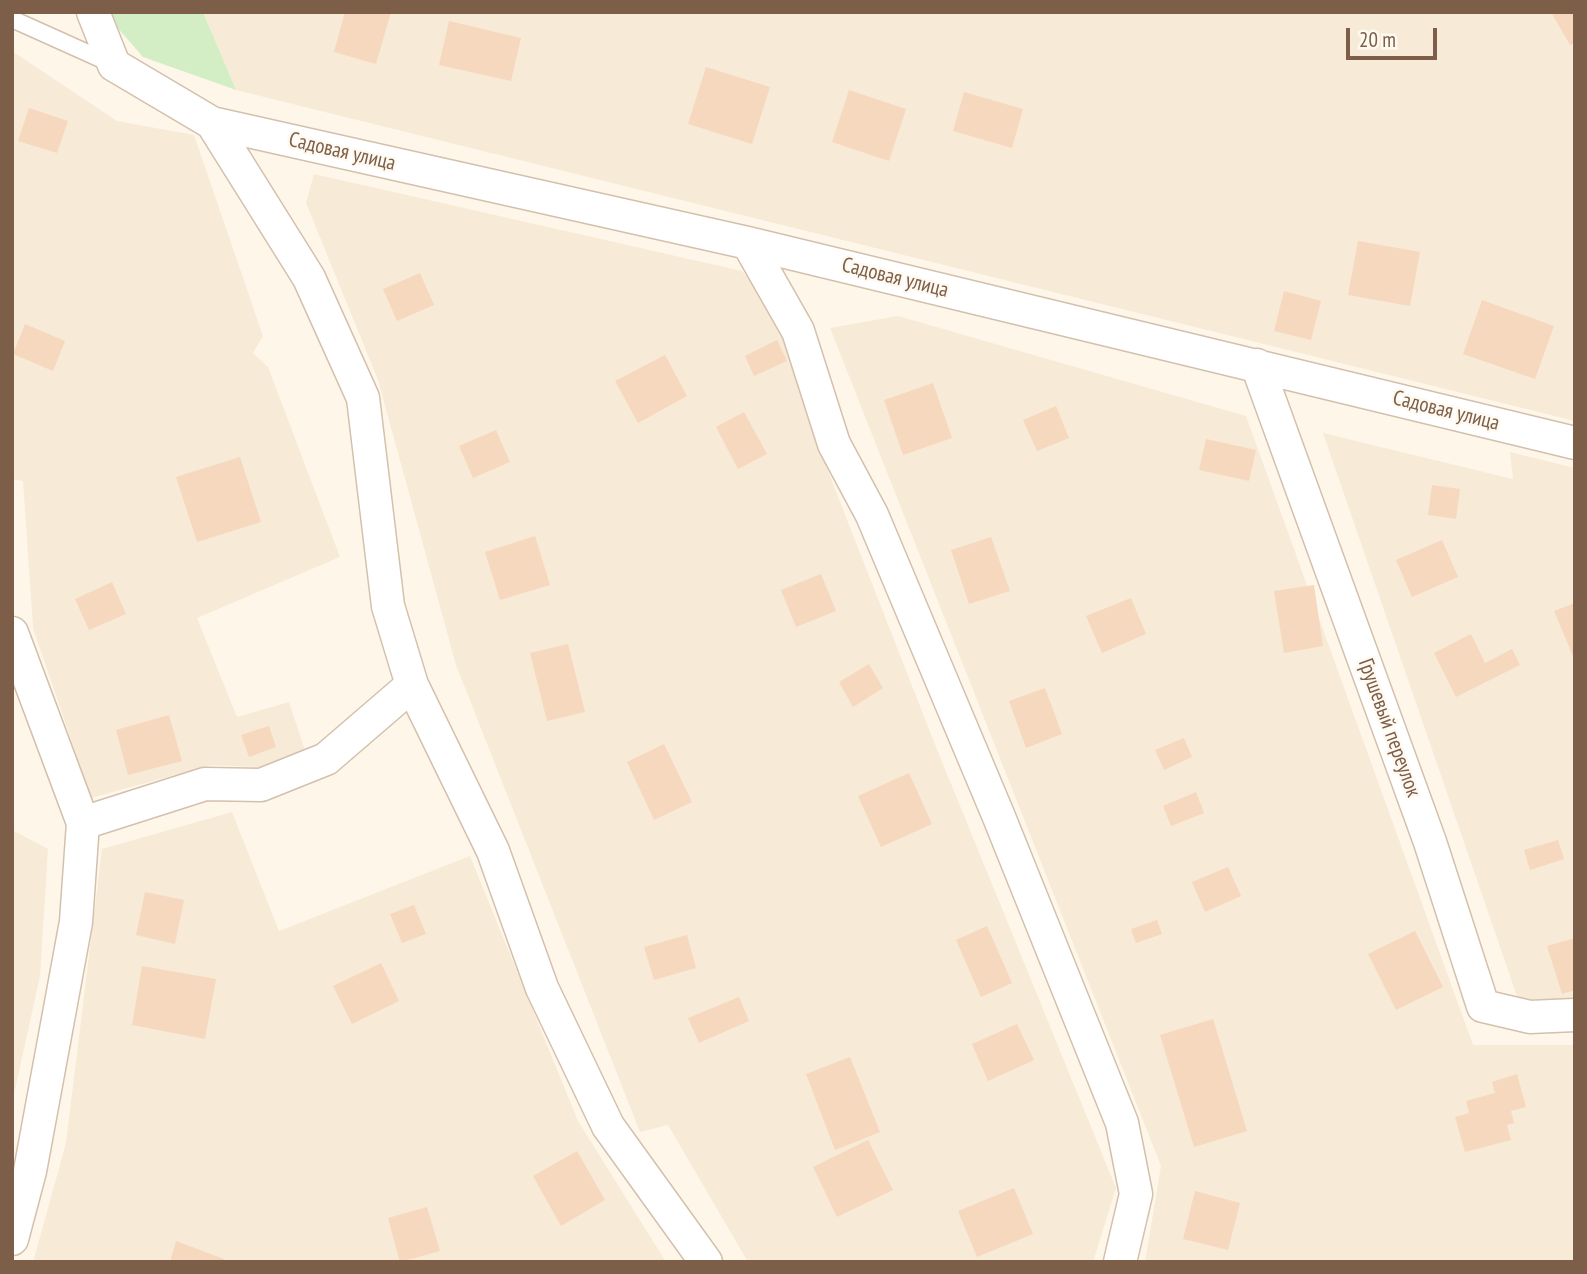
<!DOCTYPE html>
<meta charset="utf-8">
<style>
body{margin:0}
#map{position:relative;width:1587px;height:1274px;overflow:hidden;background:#fef7e9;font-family:"PT Sans Narrow",sans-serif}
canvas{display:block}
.frame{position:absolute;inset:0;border:14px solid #7c5e49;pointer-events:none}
.scale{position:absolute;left:1346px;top:28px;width:91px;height:32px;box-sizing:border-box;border:4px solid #7c5e49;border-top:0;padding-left:9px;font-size:21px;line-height:24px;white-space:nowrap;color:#7c5e49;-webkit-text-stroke:5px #fffaf1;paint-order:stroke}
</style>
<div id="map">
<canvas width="1587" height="1274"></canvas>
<div class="frame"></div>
<div class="scale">20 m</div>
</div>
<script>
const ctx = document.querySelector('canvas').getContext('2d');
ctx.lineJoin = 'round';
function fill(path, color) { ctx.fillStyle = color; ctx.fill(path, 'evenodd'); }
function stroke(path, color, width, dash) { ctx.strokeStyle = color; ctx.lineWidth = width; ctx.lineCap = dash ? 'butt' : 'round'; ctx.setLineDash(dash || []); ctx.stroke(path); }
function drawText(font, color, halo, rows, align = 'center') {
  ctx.font = font + ' "PT Sans Narrow",sans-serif'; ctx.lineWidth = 5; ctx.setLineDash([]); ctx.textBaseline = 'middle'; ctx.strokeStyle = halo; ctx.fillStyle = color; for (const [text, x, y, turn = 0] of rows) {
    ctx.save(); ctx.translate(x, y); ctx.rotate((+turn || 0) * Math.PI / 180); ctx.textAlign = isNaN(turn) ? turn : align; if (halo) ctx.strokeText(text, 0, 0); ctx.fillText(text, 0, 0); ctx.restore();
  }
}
const residential = new Path2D(`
 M 203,12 L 1575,12 L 1575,421 L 236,90 Z
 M 12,51 L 117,121 L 194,135 L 263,336 L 253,353 L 268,367 L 340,557 L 197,618 L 237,717 L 289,702 L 305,750 L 259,767 L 211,765 L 91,798 L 33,628 L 23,481 L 12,479 Z
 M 314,174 L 742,271 L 780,321 L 819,448 L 934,742 L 1116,1188 L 1093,1262 L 748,1262 L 668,1125 L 640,1132 L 456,665 L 378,380 L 306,203 Z
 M 898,316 L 1246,416 L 1473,1045 L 1575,1045 L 1575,1262 L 1145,1262 L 1161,1166 L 830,328 Z
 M 1323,433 L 1513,479 L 1510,452 L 1575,468 L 1575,999 L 1519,1002 Z
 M 232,812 L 279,931 L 470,856 L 578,1121 L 666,1262 L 33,1262 L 66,1143 L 102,849 Z
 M 12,830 L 48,849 L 40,976 L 12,1103 Z`);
const green = new Path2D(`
 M 112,12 L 203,12 L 236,90 L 143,57 L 115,25 Z`);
const building = new Path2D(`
 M 345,12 L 391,12 L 376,64 L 334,52 Z
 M 1551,12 L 1575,12 L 1575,43 L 1570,45 Z
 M 449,21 L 521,38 L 511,81 L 439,65 Z
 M 706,67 L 770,87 L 752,144 L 688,124 Z
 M 849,90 L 906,109 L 889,161 L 832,142 Z
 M 964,92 L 1023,109 L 1012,148 L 953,131 Z
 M 29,108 L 68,121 L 57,153 L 18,141 Z
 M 1358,241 L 1420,252 L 1410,306 L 1348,295 Z
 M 420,273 L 434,305 L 397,321 L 383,289 Z
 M 1284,291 L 1321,301 L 1311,340 L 1274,331 Z
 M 1482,300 L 1554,326 L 1535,379 L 1463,354 Z
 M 25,324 L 65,341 L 53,371 L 13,354 Z
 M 777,340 L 787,361 L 754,376 L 745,356 Z
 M 665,355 L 687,396 L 638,423 L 615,381 Z
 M 933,383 L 952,438 L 903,455 L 884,400 Z
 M 1056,406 L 1069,438 L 1037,451 L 1023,420 Z
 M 744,412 L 767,454 L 738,469 L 716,427 Z
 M 496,430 L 510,462 L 473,478 L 459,446 Z
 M 1206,439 L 1256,450 L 1249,481 L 1199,470 Z
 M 240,457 L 261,522 L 197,542 L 176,477 Z
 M 1432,485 L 1460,489 L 1456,519 L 1428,515 Z
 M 535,536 L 550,585 L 500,600 L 485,552 Z
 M 991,537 L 1010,591 L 969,604 L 951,550 Z
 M 1442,540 L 1458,577 L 1412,597 L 1396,560 Z
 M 821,574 L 836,611 L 796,627 L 781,590 Z
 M 112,582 L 126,614 L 89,630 L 75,599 Z
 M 1314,585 L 1323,646 L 1284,653 L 1274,591 Z
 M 1131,598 L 1146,634 L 1102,653 L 1086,616 Z
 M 1575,603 L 1575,661 L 1554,611 Z
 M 1471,634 L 1485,663 L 1512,649 L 1520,665 L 1456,697 L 1434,653 Z
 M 568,644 L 585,712 L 547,721 L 530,653 Z
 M 869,664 L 883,688 L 853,707 L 839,682 Z
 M 1045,688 L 1062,734 L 1026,748 L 1009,701 Z
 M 169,715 L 182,761 L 128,775 L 116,730 Z
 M 269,726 L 276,747 L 249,757 L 241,735 Z
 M 1184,738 L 1192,757 L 1164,770 L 1155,750 Z
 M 664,744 L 692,802 L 654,820 L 627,762 Z
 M 909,773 L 932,824 L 881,847 L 858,796 Z
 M 1196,792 L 1204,813 L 1171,826 L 1163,806 Z
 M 1558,840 L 1564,859 L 1530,870 L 1524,850 Z
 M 1228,867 L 1241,896 L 1205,912 L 1192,882 Z
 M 145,892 L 184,900 L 175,944 L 136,935 Z
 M 414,905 L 426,934 L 402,943 L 390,914 Z
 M 1157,920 L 1162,934 L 1136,943 L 1131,929 Z
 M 987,926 L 1012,983 L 981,997 L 956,940 Z
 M 1415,931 L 1443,987 L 1396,1010 L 1368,954 Z
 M 687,935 L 696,968 L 654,980 L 644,947 Z
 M 1575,938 L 1575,990 L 1562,994 L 1547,946 Z
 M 381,963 L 399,1001 L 352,1024 L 333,986 Z
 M 142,966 L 216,979 L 205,1039 L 132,1025 Z
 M 739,997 L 749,1021 L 699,1043 L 688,1018 Z
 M 1213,1019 L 1247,1131 L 1194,1147 L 1160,1035 Z
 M 1017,1024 L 1034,1060 L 988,1081 L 972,1044 Z
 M 850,1057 L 880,1132 L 835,1150 L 806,1074 Z
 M 1517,1074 L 1526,1107 L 1511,1111 L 1514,1123 L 1507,1125 L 1511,1140 L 1465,1152 L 1455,1117 L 1469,1113 L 1466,1101 L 1495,1093 L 1492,1082 Z
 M 868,1140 L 893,1190 L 837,1217 L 813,1167 Z
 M 577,1151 L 605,1200 L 561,1226 L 533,1176 Z
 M 1014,1188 L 1033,1234 L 977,1257 L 958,1211 Z
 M 1195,1191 L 1240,1203 L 1228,1250 L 1183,1239 Z
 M 427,1207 L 440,1251 L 400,1262 L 388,1218 Z
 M 176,1241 L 224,1259 L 223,1262 L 170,1262 Z`);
const lane = new Path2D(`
 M 12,19 L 112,64`);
const street = new Path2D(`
 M 93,12 L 114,65 L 212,123 L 309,278 L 363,398 L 388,606 L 412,685 L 493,851 L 542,988 L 608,1126 L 706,1262
 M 212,123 L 748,243 L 1575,443
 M 748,243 L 798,331 L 834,444 L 872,515 L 999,817 L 1122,1123 L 1136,1194 L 1120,1262
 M 1257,365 L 1430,842 L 1483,1006 L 1530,1017 L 1575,1015
 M 12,633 L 83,823 L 76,922 L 30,1171 L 12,1239
 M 83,823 L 205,784 L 261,785 L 326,759 L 412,685`);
const streetNames = [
 ["Садовая улица",342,152,13],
 ["Садовая улица",895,278,14],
 ["Садовая улица",1446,411,14],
 ["Грушевый переулок",1389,728,70]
];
fill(residential, '#f7ead7');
fill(green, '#d3eec5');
fill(building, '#f6d8be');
stroke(lane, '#d3c0ad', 19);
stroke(street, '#d3c0ad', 35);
stroke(lane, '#fff', 16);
stroke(street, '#fff', 32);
drawText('21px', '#7c5e49', '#fffaf1', streetNames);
</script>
